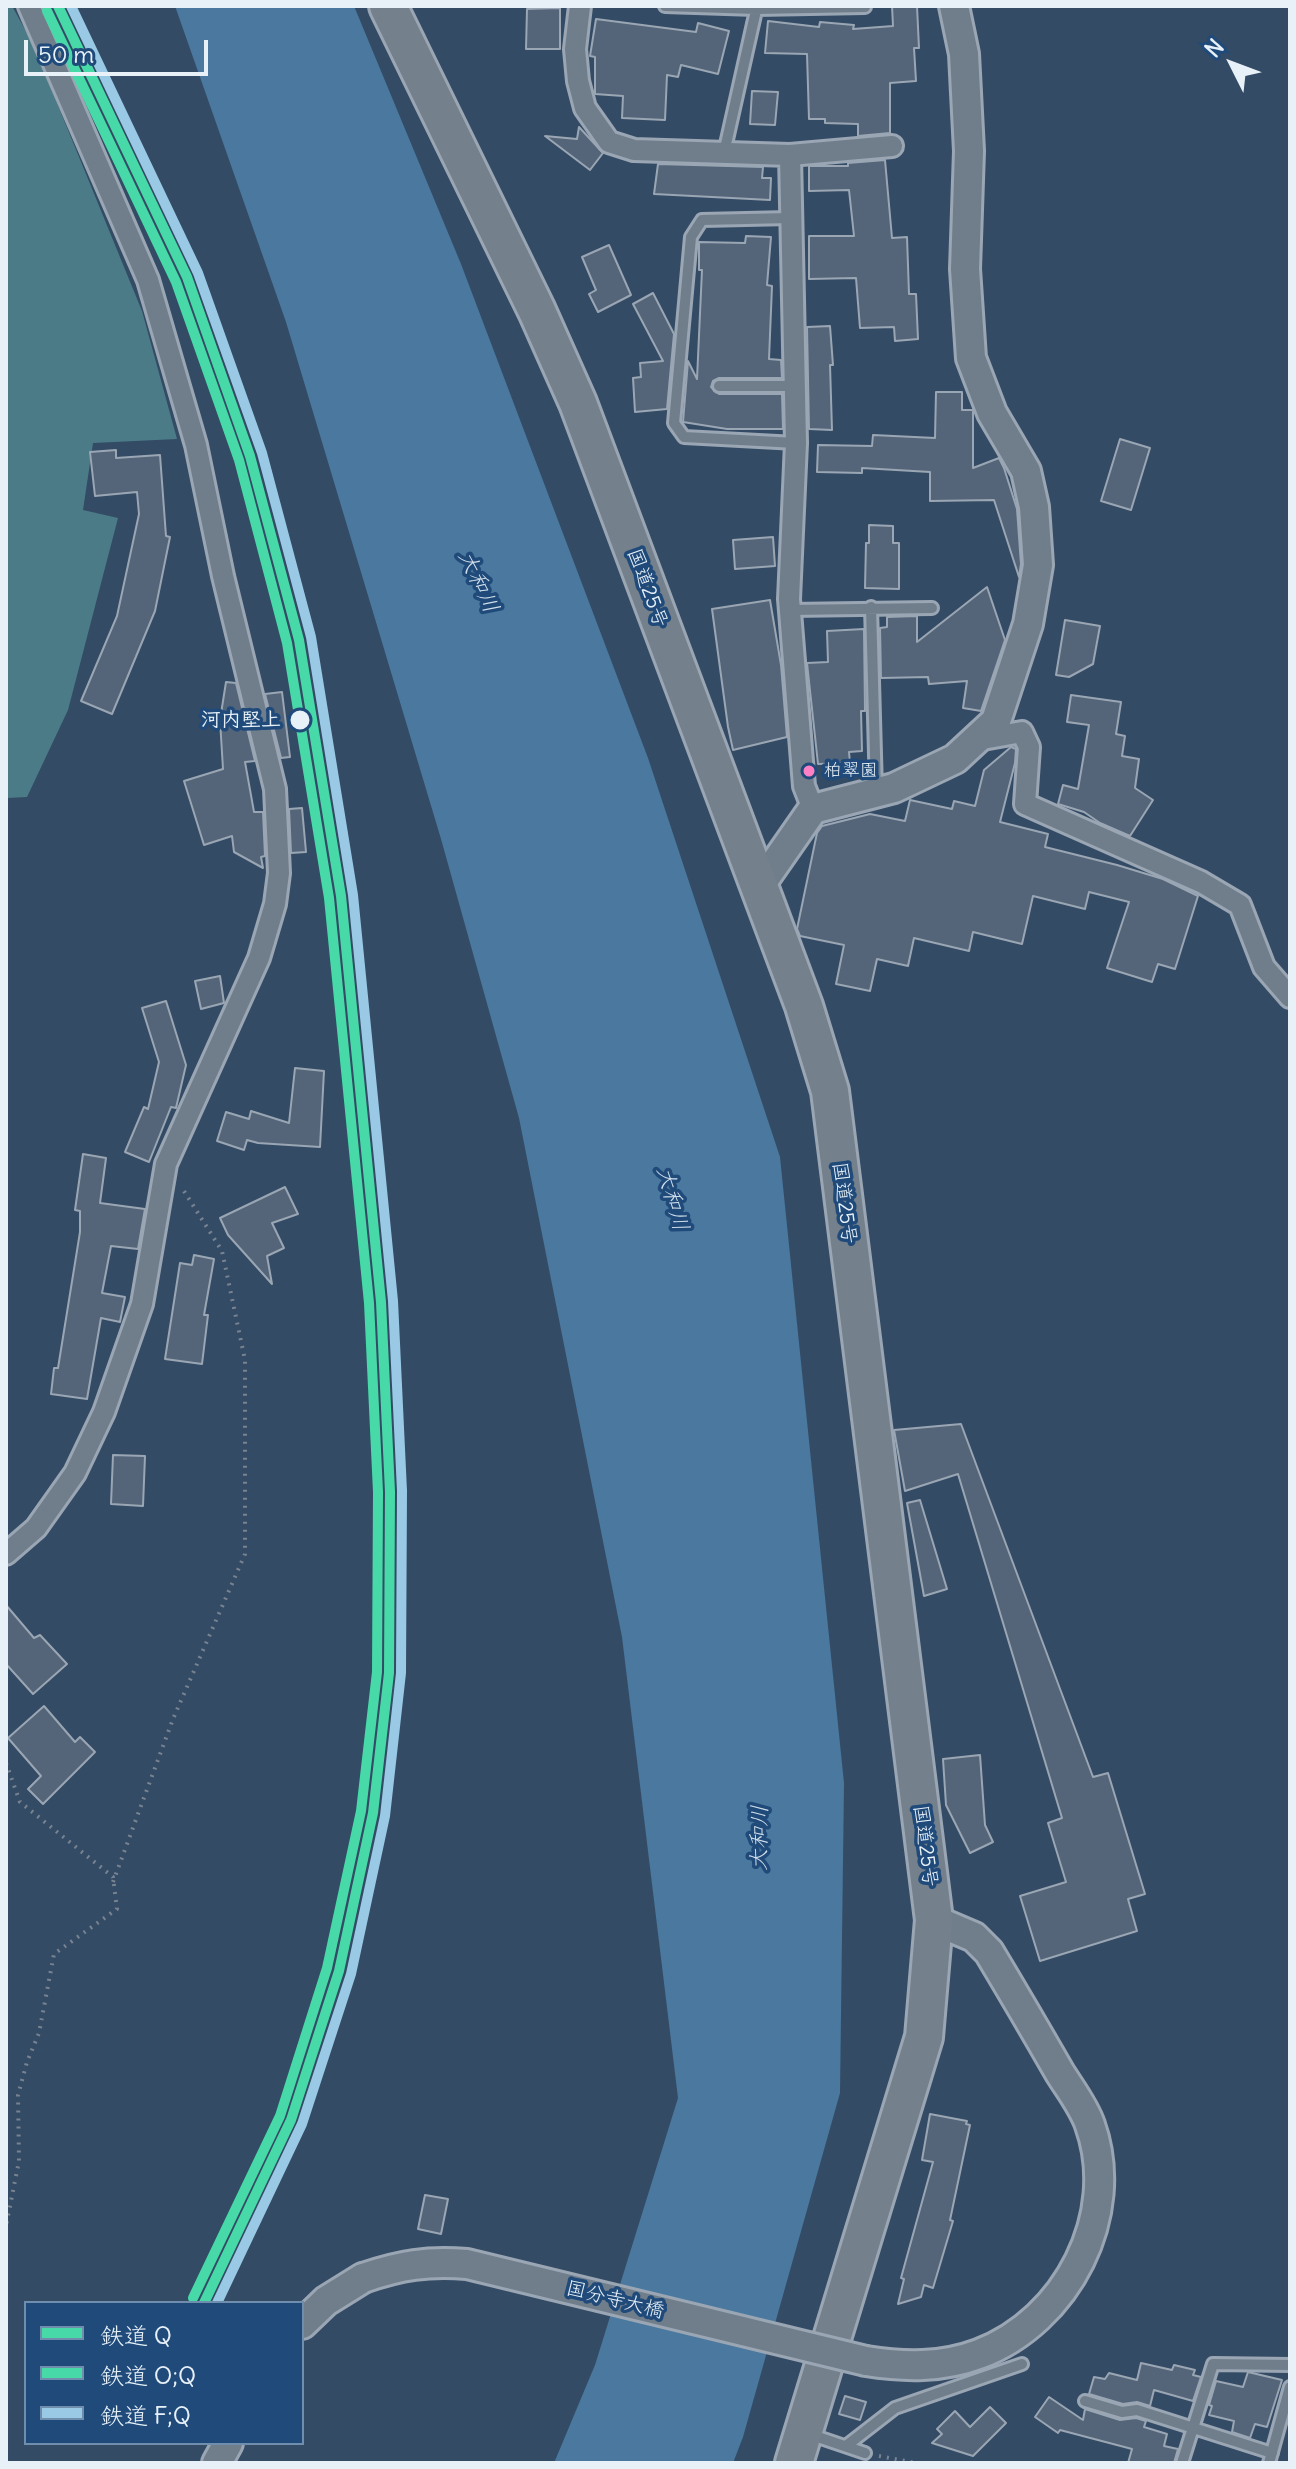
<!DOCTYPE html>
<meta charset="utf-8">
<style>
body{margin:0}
#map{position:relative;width:1296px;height:2469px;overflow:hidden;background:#344b65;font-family:Delius,"Klee One",sans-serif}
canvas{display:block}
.frame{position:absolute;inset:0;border:8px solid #e8f1f8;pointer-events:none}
.legend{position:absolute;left:24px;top:2301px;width:280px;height:144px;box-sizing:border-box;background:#1f4a7a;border:2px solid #6f8dac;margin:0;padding:10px 14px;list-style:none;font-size:24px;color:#e8f1f8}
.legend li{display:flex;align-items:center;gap:16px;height:40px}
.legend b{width:40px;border:2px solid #6f8dac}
.north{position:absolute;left:1192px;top:24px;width:80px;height:80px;-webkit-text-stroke:6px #1f4a7a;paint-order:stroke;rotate:312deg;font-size:22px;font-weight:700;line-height:32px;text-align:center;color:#e8f1f8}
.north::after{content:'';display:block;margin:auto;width:28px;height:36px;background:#e8f1f8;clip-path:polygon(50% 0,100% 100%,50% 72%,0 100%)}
.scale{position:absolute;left:24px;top:40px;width:184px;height:36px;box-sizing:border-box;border:4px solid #e8f1f8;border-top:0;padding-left:10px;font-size:24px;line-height:28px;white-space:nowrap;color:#e8f1f8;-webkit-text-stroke:6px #1f4a7a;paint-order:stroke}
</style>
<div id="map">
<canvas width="1296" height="2469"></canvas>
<div class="frame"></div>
<ul class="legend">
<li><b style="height:10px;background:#47daa8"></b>鉄道 Q</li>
<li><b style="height:10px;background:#47daa8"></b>鉄道 O;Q</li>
<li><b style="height:10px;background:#99c9e5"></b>鉄道 F;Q</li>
</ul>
<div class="north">N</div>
<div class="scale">50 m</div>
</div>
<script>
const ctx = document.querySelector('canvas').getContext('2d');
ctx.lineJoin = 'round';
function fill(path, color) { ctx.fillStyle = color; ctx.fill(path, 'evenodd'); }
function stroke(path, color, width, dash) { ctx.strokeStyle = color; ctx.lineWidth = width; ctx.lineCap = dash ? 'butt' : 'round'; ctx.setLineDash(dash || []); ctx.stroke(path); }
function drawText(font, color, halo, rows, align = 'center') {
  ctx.font = font + ' Delius,"Klee One",sans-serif'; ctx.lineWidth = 7; ctx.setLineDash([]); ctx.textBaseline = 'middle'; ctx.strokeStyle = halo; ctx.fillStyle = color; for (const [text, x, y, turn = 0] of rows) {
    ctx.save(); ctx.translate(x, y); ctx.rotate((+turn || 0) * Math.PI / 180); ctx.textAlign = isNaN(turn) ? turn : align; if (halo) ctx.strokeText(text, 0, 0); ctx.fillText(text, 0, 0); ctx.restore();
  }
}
const green = new Path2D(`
 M 6,6 L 12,6 L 32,42 L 142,311 L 177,439 L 93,443 L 83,510 L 118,518 L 68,710 L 27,797 L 7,798 Z`);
const water = new Path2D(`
 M 175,6 L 354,6 L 461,264 L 648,758 L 780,1157 L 844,1783 L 840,2093 L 743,2437 L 733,2463 L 554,2463 L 595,2365 L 678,2098 L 622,1637 L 519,1118 L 441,839 L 286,322 Z`);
const building = new Path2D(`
 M 892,6 L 917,6 L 919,48 L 914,48 L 916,81 L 890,83 L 890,133 L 858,136 L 858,124 L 825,123 L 825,119 L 809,119 L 807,54 L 765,53 L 768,21 L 819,27 L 820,22 L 854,25 L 853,29 L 893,26 Z
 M 560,8 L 560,49 L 526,49 L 527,9 Z
 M 596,19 L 696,32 L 698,23 L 729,31 L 718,74 L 681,65 L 678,77 L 667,75 L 665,120 L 622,118 L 623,96 L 595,94 L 595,57 L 590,56 Z
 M 752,91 L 778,92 L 775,125 L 750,124 Z
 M 579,127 L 603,153 L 590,170 L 545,136 L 577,139 Z
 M 885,160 L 892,238 L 907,237 L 909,294 L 916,294 L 918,339 L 895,341 L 894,327 L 860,328 L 856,278 L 809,279 L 809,236 L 854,236 L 849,190 L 809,191 L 809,166 L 848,166 L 848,163 Z
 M 658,164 L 763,167 L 762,178 L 771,178 L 770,200 L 654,194 Z
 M 746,236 L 771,237 L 767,285 L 772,286 L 769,359 L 781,360 L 782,378 L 719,378 L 713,381 L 711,387 L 719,394 L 782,394 L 783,429 L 727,429 L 683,422 L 688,361 L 697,379 L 702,270 L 699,270 L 699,242 L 745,243 Z
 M 609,245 L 631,295 L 598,312 L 589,294 L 596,290 L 582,257 Z
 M 653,293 L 674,334 L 667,409 L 635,412 L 633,378 L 641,377 L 640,363 L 663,361 L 633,304 Z
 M 830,326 L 833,365 L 830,365 L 832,430 L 809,429 L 807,327 Z
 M 936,392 L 962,392 L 962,410 L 973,410 L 973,468 L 999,458 L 1004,468 L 1017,509 L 1021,564 L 1019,577 L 994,500 L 930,501 L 930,472 L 862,468 L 862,473 L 817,472 L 818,445 L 872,446 L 873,435 L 935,438 Z
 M 1120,439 L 1150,448 L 1131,510 L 1101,501 Z
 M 116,450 L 116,458 L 160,455 L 166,536 L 170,537 L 155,611 L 112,714 L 81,701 L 117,616 L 139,514 L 137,492 L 95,496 L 90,452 Z
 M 869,525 L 893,526 L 893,543 L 899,543 L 899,589 L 865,588 L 866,543 L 869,543 Z
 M 773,537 L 775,566 L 735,569 L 733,540 Z
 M 987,587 L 1005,640 L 981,711 L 963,708 L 967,681 L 929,684 L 928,677 L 881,678 L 880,628 L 887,627 L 887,617 L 917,616 L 917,642 Z
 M 770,600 L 781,665 L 787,737 L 733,750 L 728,727 L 712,609 Z
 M 1065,620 L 1100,626 L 1093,664 L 1069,677 L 1056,675 Z
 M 864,629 L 865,711 L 861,711 L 862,751 L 849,752 L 850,763 L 818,764 L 807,663 L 828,662 L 827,631 Z
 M 226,682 L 236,683 L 255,761 L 245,762 L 254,812 L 263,812 L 265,856 L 261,857 L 263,868 L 234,852 L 232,836 L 204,845 L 184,781 L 223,769 L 220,720 Z
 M 282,692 L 290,757 L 281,758 L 265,694 Z
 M 1071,695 L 1121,702 L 1116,734 L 1125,736 L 1122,756 L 1139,759 L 1135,788 L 1153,800 L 1130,836 L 1100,823 L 1084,812 L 1058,804 L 1063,785 L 1078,789 L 1089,725 L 1067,722 Z
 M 1011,747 L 1016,749 L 1015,763 L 1000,822 L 1048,834 L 1045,847 L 1117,865 L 1163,879 L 1198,896 L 1175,969 L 1158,964 L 1152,982 L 1107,968 L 1129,902 L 1089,892 L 1085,909 L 1033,896 L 1022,944 L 973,932 L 969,951 L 914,938 L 908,966 L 877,959 L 870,991 L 836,984 L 844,945 L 800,936 L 797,929 L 817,833 L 822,826 L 870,814 L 905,821 L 910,800 L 952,809 L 954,801 L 975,806 L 984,770 Z
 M 302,808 L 306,852 L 291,853 L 289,809 Z
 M 220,976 L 224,1003 L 201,1009 L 195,981 Z
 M 166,1001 L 186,1065 L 176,1108 L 171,1107 L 149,1162 L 125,1152 L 144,1107 L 148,1109 L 159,1062 L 142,1008 Z
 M 295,1068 L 324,1071 L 320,1147 L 258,1143 L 247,1140 L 244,1150 L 217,1141 L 226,1112 L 249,1119 L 251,1111 L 289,1123 Z
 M 83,1154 L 106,1158 L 100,1203 L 145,1209 L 138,1249 L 111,1246 L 102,1293 L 125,1297 L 120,1322 L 101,1318 L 87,1399 L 51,1394 L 54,1368 L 58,1368 L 80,1232 L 80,1211 L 75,1210 Z
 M 285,1187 L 298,1214 L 272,1223 L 284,1248 L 267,1256 L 272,1284 L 228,1235 L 220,1218 Z
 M 194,1255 L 214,1259 L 204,1315 L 208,1315 L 202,1364 L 165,1359 L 180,1263 L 192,1265 Z
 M 961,1424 L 1093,1777 L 1108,1773 L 1145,1894 L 1128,1899 L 1137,1931 L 1040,1961 L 1020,1896 L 1066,1882 L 1048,1823 L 1062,1818 L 958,1474 L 905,1491 L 894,1430 Z
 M 113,1455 L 145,1456 L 143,1506 L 111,1504 Z
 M 920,1500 L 947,1589 L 924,1596 L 907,1503 Z
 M 6,1605 L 34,1638 L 40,1635 L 67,1664 L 33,1694 L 6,1664 Z
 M 44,1706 L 75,1742 L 80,1737 L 95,1752 L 43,1804 L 28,1789 L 41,1776 L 8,1738 Z
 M 980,1755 L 985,1825 L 993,1842 L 970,1853 L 946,1805 L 943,1759 Z
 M 930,2114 L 967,2121 L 966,2124 L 970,2125 L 950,2220 L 953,2221 L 933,2288 L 924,2285 L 921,2297 L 898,2304 L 904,2279 L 901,2278 L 933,2162 L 922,2160 Z
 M 425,2195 L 448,2199 L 441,2234 L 418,2229 Z
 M 1141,2363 L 1172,2370 L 1174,2365 L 1195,2370 L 1193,2375 L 1201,2377 L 1193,2401 L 1154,2390 L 1150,2406 L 1137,2402 L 1123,2404 L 1089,2394 L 1094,2377 L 1105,2379 L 1109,2373 L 1137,2380 Z
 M 1248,2372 L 1282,2380 L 1267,2427 L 1255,2424 L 1250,2438 L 1232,2432 L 1234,2421 L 1209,2415 L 1212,2406 L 1209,2405 L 1216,2381 L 1243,2387 Z
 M 845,2396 L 866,2402 L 860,2420 L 839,2414 Z
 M 1049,2397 L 1083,2420 L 1085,2409 L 1120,2420 L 1136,2418 L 1146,2421 L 1144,2427 L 1167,2434 L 1164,2446 L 1178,2449 L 1174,2463 L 1128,2463 L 1132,2449 L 1060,2430 L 1058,2433 L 1035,2417 Z
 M 990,2407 L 1006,2423 L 973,2456 L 932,2443 L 942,2434 L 937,2429 L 955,2411 L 970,2427 Z`);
const path = new Path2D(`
 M 6,1763 L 20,1802 L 113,1877 L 117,1909 L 54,1954 L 39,2033 L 27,2062 L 18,2095 L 19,2161 L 6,2226
 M 113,1882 L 173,1719 L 245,1554 L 245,1360 L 222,1251 L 184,1191
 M 879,2456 L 916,2463`);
const lane = new Path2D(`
 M 665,6 L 756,9 L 865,7
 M 724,153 L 757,6
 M 790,218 L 702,220 L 691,237 L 674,423 L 684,437 L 796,443
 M 719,386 L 795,386
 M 871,607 L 876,791
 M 790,610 L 932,608
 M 1085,2401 L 1122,2412 L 1137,2410 L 1272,2453
 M 809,2434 L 865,2453
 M 846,2446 L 895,2408 L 1022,2364
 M 1182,2463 L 1213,2364 L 1290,2365
 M 1269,2463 L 1290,2387`);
const street = new Path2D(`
 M 580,6 L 575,49 L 578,81 L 585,108 L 609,142 L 634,150 L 790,155 L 892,146
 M 790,155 L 796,443 L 789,599 L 804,786 L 813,809
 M 977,740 L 1022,732 L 1029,747 L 1025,804 L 1201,882 L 1240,905 L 1264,967 L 1290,997
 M 6,1554 L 36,1528 L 75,1473 L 104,1412 L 142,1304 L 166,1164 L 259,958 L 275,904 L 279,873 L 275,789 L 223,576 L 196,445 L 148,280 L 29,6`);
const secondary = new Path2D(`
 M 758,888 L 813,809 L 894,788 L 955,759 L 996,721 L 1028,624 L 1038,565 L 1034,507 L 1026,471 L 992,413 L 971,358 L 965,269 L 969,151 L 964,54 L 954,6
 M 302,2324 L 326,2301 L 363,2278
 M 866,2361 C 904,2367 942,2368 979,2354 C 1067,2321 1122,2215 1090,2125 C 1084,2107 1070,2089 1060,2073 C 1037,2033 1013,1992 989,1952 L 974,1937 L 934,1920
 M 217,2463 L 228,2443`);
const highway = new Path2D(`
 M 388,6 L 537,311 L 578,403 L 804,1006 L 830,1091 L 934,1920 L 924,2037 L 794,2463`);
const secondaryBridge = new Path2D(`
 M 363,2278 C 401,2265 427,2261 467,2264 L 866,2361`);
const rail1 = new Path2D(`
 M 58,6 L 187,277 L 250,456 L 299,640 L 341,896 L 381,1302 L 390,1492 L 389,1673 L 373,1813 L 339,1971 L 291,2120 L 204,2303`);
const rail2 = new Path2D(`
 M 47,11 L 176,282 L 239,460 L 287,643 L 329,898 L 369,1303 L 378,1492 L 377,1672 L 361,1811 L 327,1968 L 280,2116 L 193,2298`);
const rail3 = new Path2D(`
 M 71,6 L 198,273 L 262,453 L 311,637 L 353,895 L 393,1301 L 402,1491 L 401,1673 L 385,1816 L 351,1974 L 302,2124 L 217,2303`);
const markers = [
 [300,720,11,"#e8f1f8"],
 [809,771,7,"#ff80c5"]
];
const busNames = [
 ["柏翠園",824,771]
];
const streetNames = [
 ["国道25号",647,588,70],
 ["国道25号",844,1203,83],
 ["国道25号",925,1846,83],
 ["国分寺大橋",615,2300,14]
];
const stopNames = [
 ["河内堅上",281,720]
];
const waterNames = [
 ["大和川",478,582,65],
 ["大和川",672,1199,74],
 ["大和川",760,1838,-89]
];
fill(green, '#4c7b88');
fill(water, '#4a789e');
fill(building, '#54657a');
stroke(building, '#9aa6b3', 2);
stroke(lane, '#9aa6b3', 16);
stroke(street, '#9aa6b3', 26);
stroke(secondary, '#9aa6b3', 34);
stroke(highway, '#9aa6b3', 42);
stroke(path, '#778390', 4, [2, 6]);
stroke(lane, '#707e8c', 10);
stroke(street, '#707e8c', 20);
stroke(secondary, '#707e8c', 28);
stroke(highway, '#74808b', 36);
stroke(secondaryBridge, '#9aa6b3', 34, []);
stroke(secondaryBridge, '#707e8c', 28);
stroke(rail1, '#47daa8', 10);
stroke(rail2, '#47daa8', 10);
stroke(rail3, '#99c9e5', 10);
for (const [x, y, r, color] of markers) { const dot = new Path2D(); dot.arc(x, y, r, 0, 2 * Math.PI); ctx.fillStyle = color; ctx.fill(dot); stroke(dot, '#1f4a7a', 3); }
drawText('18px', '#e8f1f8', '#1f4a7a', busNames, 'left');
drawText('20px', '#e8f1f8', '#1f4a7a', streetNames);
drawText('bold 20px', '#e8f1f8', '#1f4a7a', stopNames, 'right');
drawText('italic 22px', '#d1dfeb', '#1f4a7a', waterNames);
</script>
